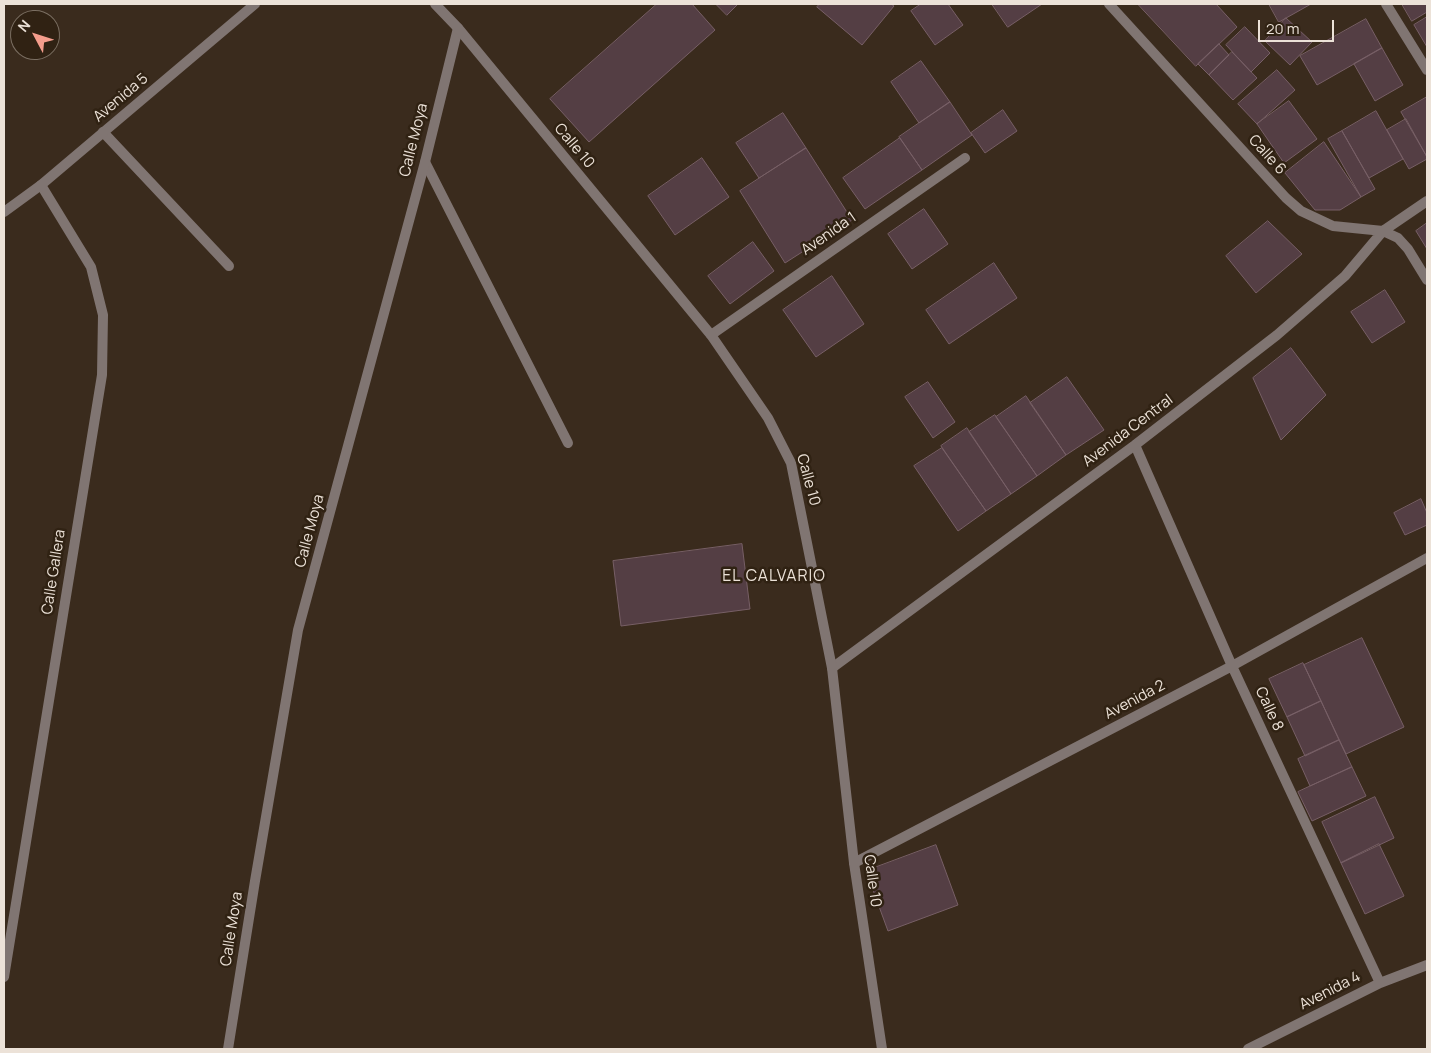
<!DOCTYPE html>
<style>
body{margin:0}
#map{position:relative;width:1431px;height:1053px;overflow:hidden;background:#3a2b1d;font-family:Manrope,sans-serif}
canvas{display:block}
.frame{position:absolute;inset:0;border:5px solid #ece2d8;pointer-events:none}
.north{position:absolute;left:10px;top:10px;width:50px;height:50px;box-sizing:border-box;background:#302213;border:1px solid #7b6f62;border-radius:50%;rotate:310deg;font-size:14px;font-weight:700;line-height:20px;text-align:center;color:#ece2d8}
.north::after{content:'';display:block;margin:auto;width:18px;height:22px;background:#f49d8c;clip-path:polygon(50% 0,100% 100%,50% 72%,0 100%)}
.scale{position:absolute;left:1258px;top:20px;width:76px;height:22px;box-sizing:border-box;border:2px solid #ece2d8;border-top:0;padding-left:6px;font-size:15px;line-height:18px;white-space:nowrap;color:#ece2d8;-webkit-text-stroke:4px #302213;paint-order:stroke}
</style>
<div id="map">
<canvas width="1431" height="1053"></canvas>
<div class="frame"></div>
<div class="north">N</div>
<div class="scale">20 m</div>
</div>
<script>
const ctx = document.querySelector('canvas').getContext('2d');
ctx.lineJoin = 'round';
function fill(path, color) { ctx.fillStyle = color; ctx.fill(path, 'evenodd'); }
function stroke(path, color, width, dash) { ctx.strokeStyle = color; ctx.lineWidth = width; ctx.lineCap = dash ? 'butt' : 'round'; ctx.setLineDash(dash || []); ctx.stroke(path); }
function drawText(font, color, halo, rows, align = 'center') {
  ctx.font = font + ' Manrope,sans-serif'; ctx.lineWidth = 5; ctx.setLineDash([]); ctx.textBaseline = 'middle'; ctx.strokeStyle = halo; ctx.fillStyle = color; for (const [text, x, y, turn = 0] of rows) {
    ctx.save(); ctx.translate(x, y); ctx.rotate((+turn || 0) * Math.PI / 180); ctx.textAlign = isNaN(turn) ? turn : align; if (halo) ctx.strokeText(text, 0, 0); ctx.fillText(text, 0, 0); ctx.restore();
  }
}
const building = new Path2D(`
 M 657,4 L 692,4 L 715,30 L 589,142 L 550,99 Z
 M 716,4 L 738,4 L 727,15 Z
 M 820,4 L 891,4 L 894,6 L 862,45 L 817,7 Z
 M 921,4 L 948,4 L 963,25 L 935,45 L 911,11 Z
 M 992,4 L 1042,4 L 1008,27 Z
 M 1138,4 L 1216,4 L 1237,27 L 1196,66 Z
 M 1269,4 L 1311,4 L 1279,22 Z
 M 1402,4 L 1427,4 L 1427,12 L 1412,21 Z
 M 1427,17 L 1427,47 L 1414,25 Z
 M 1286,18 L 1312,42 L 1290,65 L 1265,41 Z
 M 1366,19 L 1382,48 L 1317,85 L 1300,56 Z
 M 1245,27 L 1270,53 L 1251,72 L 1226,45 Z
 M 1219,44 L 1229,55 L 1209,75 L 1198,64 Z
 M 1382,48 L 1403,85 L 1375,101 L 1354,64 Z
 M 1232,52 L 1257,78 L 1233,100 L 1209,75 Z
 M 921,61 L 950,102 L 919,123 L 891,82 Z
 M 1277,70 L 1295,90 L 1257,124 L 1238,104 Z
 M 1427,97 L 1427,157 L 1401,112 Z
 M 1289,101 L 1317,139 L 1284,163 L 1257,124 Z
 M 950,102 L 972,135 L 922,170 L 899,137 Z
 M 1003,110 L 1017,131 L 985,153 L 971,133 Z
 M 1376,111 L 1403,159 L 1369,178 L 1342,131 Z
 M 783,113 L 806,148 L 759,178 L 736,143 Z
 M 1406,119 L 1427,157 L 1427,159 L 1409,169 L 1387,130 Z
 M 1342,131 L 1375,189 L 1361,197 L 1328,139 Z
 M 900,138 L 922,170 L 865,209 L 843,178 Z
 M 1324,142 L 1361,197 L 1340,210 L 1315,210 L 1285,173 Z
 M 806,148 L 852,220 L 785,263 L 740,191 Z
 M 702,158 L 729,197 L 675,235 L 648,196 Z
 M 924,209 L 948,244 L 912,269 L 888,234 Z
 M 1268,221 L 1302,254 L 1256,293 L 1226,256 Z
 M 1427,223 L 1427,249 L 1416,231 Z
 M 753,242 L 774,271 L 730,304 L 708,276 Z
 M 994,263 L 1017,298 L 949,344 L 926,310 Z
 M 832,276 L 864,324 L 816,357 L 783,310 Z
 M 1385,290 L 1405,322 L 1372,343 L 1351,312 Z
 M 1291,348 L 1326,395 L 1281,440 L 1253,378 Z
 M 1067,377 L 1104,430 L 1066,455 L 1030,403 Z
 M 928,382 L 955,422 L 933,438 L 905,397 Z
 M 1026,396 L 1066,455 L 1037,476 L 996,417 Z
 M 995,415 L 1037,476 L 1011,494 L 969,432 Z
 M 967,428 L 1011,494 L 986,511 L 941,446 Z
 M 942,448 L 986,511 L 958,531 L 914,466 Z
 M 1421,499 L 1427,513 L 1427,525 L 1405,535 L 1394,513 Z
 M 742,544 L 750,609 L 621,626 L 613,561 Z
 M 1362,638 L 1404,727 L 1346,754 L 1304,665 Z
 M 1303,663 L 1321,701 L 1287,717 L 1269,679 Z
 M 1321,701 L 1339,740 L 1305,756 L 1287,717 Z
 M 1339,740 L 1352,767 L 1310,786 L 1298,759 Z
 M 1352,767 L 1366,796 L 1312,821 L 1298,792 Z
 M 1375,797 L 1394,838 L 1341,863 L 1322,822 Z
 M 1379,844 L 1404,896 L 1365,914 L 1341,863 Z
 M 936,845 L 958,905 L 888,931 L 866,871 Z`);
const service = new Path2D(`
 M 103,132 L 229,266
 M 425,162 L 568,443`);
const minor = new Path2D(`
 M 1109,4 L 1286,198 L 1301,211 L 1333,226 L 1383,231 L 1398,238 L 1408,249 L 1427,280
 M 1386,4 L 1427,70
 M 711,335 L 965,158
 M 1135,445 L 1232,666 L 1380,983
 M 832,668 L 1135,445 L 1277,335 L 1345,276 L 1383,231 L 1427,201
 M 854,863 L 1232,666 L 1427,558
 M 4,977 L 102,375 L 103,315 L 91,267 L 41,185
 M 228,1049 L 255,881 L 298,630 L 425,162 L 458,28
 M 1248,1049 L 1380,983 L 1427,965`);
const tertiary = new Path2D(`
 M 435,4 L 458,28 L 711,335 L 768,418 L 791,463 L 832,668 L 854,863 L 882,1049
 M 4,212 L 41,185 L 255,4`);
const streetNames = [
 ["Avenida 5",121,98,-40],
 ["Calle Moya",414,140,-76],
 ["Calle 10",574,146,50],
 ["Calle 6",1267,155,48],
 ["Avenida 1",829,234,-35],
 ["Avenida Central",1128,431,-37],
 ["Calle 10",808,480,75],
 ["Calle Moya",310,531,-75],
 ["Calle Gallera",54,572,-81],
 ["Avenida 2",1135,700,-28],
 ["Calle 8",1269,709,65],
 ["Calle 10",872,881,82],
 ["Calle Moya",232,929,-81],
 ["Avenida 4",1330,991,-27]
];
const neighbourhoodNames = [
 ["EL CALVARIO",774,577]
];
fill(building, '#543e44');
stroke(building, '#775f66', 1);
stroke(service, '#807572', 10);
stroke(minor, '#807572', 10);
stroke(tertiary, '#807572', 10);
drawText('15px', '#ece2d8', '#302213', streetNames);
ctx.letterSpacing = '1px';
drawText('16px', '#ece2d8', '#302213', neighbourhoodNames);
ctx.letterSpacing = '0px';
</script>
